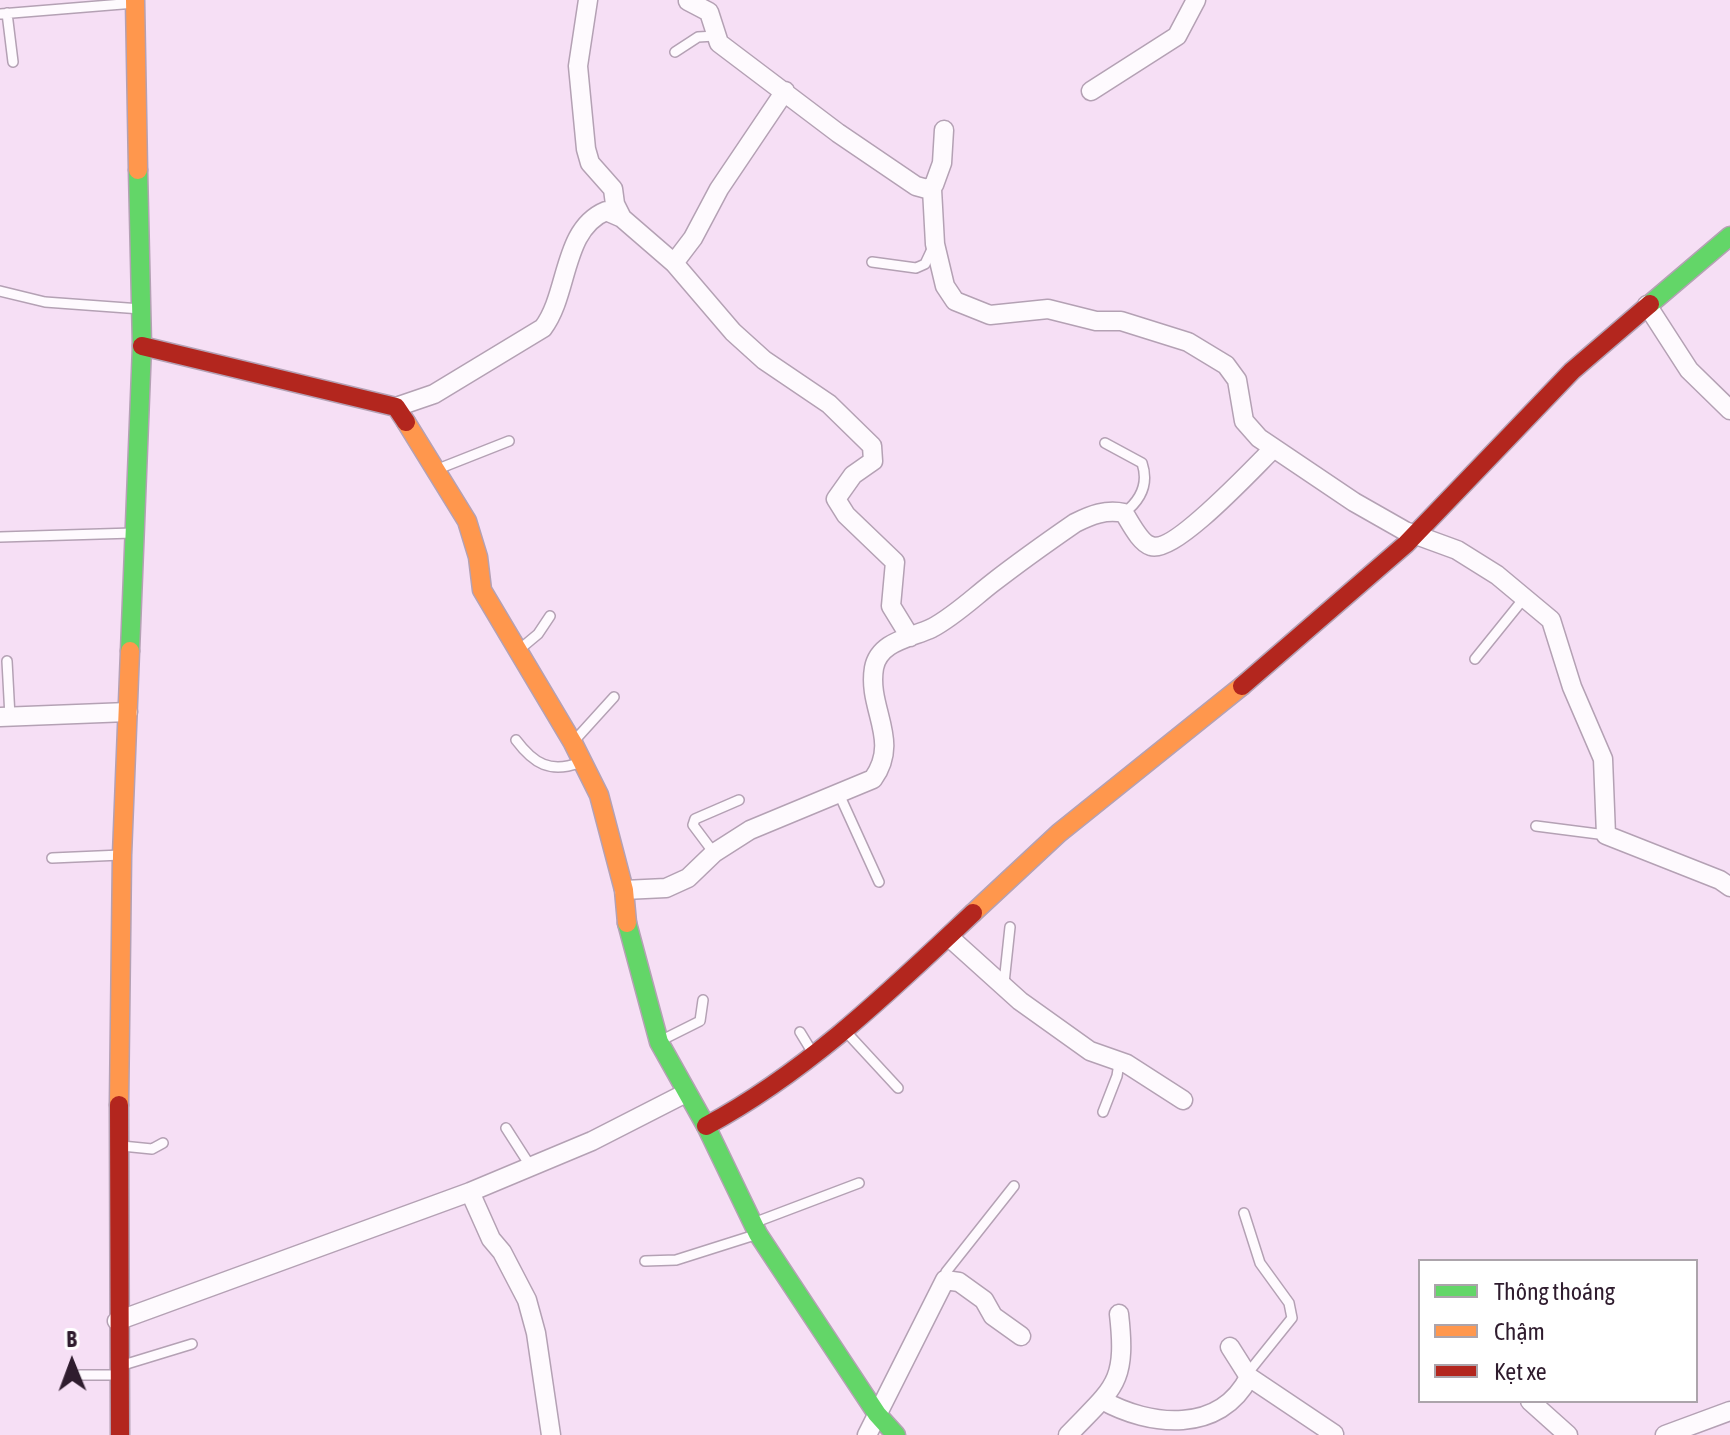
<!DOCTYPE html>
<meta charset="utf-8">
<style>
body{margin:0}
#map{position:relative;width:1730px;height:1435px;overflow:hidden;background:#f6dff5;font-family:"Asap Condensed",sans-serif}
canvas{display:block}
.legend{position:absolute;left:1418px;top:1259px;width:280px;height:144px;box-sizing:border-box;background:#fff;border:2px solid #aca4ab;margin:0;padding:10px 14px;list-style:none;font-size:24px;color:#2f1c2e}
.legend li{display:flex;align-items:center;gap:16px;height:40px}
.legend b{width:40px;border:2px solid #aca4ab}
.north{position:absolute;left:32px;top:1323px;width:80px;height:80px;-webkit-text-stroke:6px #fff;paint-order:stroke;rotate:359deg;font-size:22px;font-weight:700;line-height:32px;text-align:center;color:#2f1c2e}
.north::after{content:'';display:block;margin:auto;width:28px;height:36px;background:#2f1c2e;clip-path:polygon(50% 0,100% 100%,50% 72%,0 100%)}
</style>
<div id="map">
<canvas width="1730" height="1435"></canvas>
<ul class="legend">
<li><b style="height:10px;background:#63d668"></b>Thông thoáng</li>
<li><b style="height:10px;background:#ff974d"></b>Chậm</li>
<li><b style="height:10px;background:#b3261e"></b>Kẹt xe</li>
</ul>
<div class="north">B</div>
</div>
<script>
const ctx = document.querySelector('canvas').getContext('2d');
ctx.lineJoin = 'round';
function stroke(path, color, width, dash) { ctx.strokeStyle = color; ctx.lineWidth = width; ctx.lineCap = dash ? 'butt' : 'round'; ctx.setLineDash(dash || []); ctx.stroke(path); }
const lane = new Path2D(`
 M 7,13 L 13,62
 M 0,14 L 135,3
 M 675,52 L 698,37 L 715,36
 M 872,262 L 916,268 L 925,264 L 933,247
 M 0,291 L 45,302 L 141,309
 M 1105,443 L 1142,463 C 1149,484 1141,500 1124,513
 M 438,469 L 509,441
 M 0,537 L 133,533
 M 520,649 L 538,634 L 550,616
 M 1475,659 L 1525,597
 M 7,661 L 10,717
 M 516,740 C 534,764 550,773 579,763
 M 575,740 L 614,697
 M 839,794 L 879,882
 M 1536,826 L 1606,835
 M 714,853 L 693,825 L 695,819 L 739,800
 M 52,858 L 121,855
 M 1004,983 L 1010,927
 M 800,1032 L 814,1055
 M 849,1035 L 898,1088
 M 662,1040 L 700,1021 L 703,1000
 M 1103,1112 L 1117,1076 L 1119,1063
 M 506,1128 L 531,1167
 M 122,1146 L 152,1149 L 163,1143
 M 1244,1213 L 1260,1263 L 1289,1303 L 1292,1318 L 1247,1374
 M 756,1222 L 859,1183
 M 645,1261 L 676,1260 L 758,1234
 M 945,1280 L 946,1272 L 1014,1186
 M 120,1366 L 192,1344
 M 80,1375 L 117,1375`);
const street = new Path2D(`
 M 588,0 L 578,66 L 586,149 L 590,163 L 613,189 L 615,204 L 622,218 L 674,263 L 733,332 L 764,360 L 829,404 L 872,446 L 873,461 L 853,475 L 836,499 L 846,515 L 895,562 L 891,606 L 910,637
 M 688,1 L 709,12 L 719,43 L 838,133 L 916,186 L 927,189 L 934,185 L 942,163 L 944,130
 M 1091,91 L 1177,36 L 1196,0
 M 932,189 L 935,244 L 945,286 L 955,301 L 990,315 L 1048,309 L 1096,321 L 1121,321 L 1188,342 L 1226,365 L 1237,380 L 1244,421 L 1259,438 L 1354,502 L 1405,531 L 1457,550 L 1497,575 L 1551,620 L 1572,687 L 1603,759 L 1606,835 L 1720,880 L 1730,887
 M 674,263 L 693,238 L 719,189 L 785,91
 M 1647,305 L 1689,370 L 1730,410
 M 396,407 L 434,394 L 543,328 C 569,294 562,229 606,211 L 622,218
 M 0,717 L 128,712
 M 624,890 L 666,888 L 688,878 L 714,853 L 750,830 L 873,779 C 901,740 867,709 874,668 C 879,641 911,638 932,628 C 953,617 972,599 991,584 C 1018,563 1046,543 1075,523 C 1091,515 1106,509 1124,513 C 1130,522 1140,543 1151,546 C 1175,554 1255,466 1274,448
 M 949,937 L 1020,1001 L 1090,1051 L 1127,1064 L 1183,1100
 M 470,1192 L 491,1239 L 502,1252 L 527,1300 L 536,1333 L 551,1435
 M 117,1321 L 470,1192 L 592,1141 L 686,1093
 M 1230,1347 L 1249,1377 L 1334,1434
 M 1102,1400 C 1150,1427 1220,1434 1249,1377
 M 1530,1401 L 1568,1435
 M 867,1435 L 945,1280 L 959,1282 L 984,1300 L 993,1316 L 1021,1336
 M 1068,1435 C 1114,1387 1127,1384 1119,1314
 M 1665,1435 L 1730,1411`);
const fast = new Path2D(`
 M 1650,304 L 1730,236
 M 130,651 L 142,346 L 138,170
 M 627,923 L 659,1042 L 706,1126 L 758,1234 L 877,1414 L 896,1435`);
const slow = new Path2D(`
 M 135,0 L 138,170
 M 406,422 L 467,521 L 478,557 L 482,590 L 573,743 L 599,795 L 624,890 L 627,923
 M 973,913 L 1059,833 L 1242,686
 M 119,1105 L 122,855 L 130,651`);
const jam = new Path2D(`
 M 142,346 L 396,407 L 406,422
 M 1242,686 L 1406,544 L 1572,371 L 1650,304
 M 119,1105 L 120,1435
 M 706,1126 C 808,1071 889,992 973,913`);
stroke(lane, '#b4a1b4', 12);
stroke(street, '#b4a1b4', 21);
stroke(fast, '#b4a1b4', 21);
stroke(slow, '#b4a1b4', 21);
stroke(jam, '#b4a1b4', 21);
stroke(lane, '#fefafe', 9);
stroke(street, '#fefafe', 18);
stroke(fast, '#63d668', 18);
stroke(slow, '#ff974d', 18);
stroke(jam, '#b3261e', 18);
</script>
